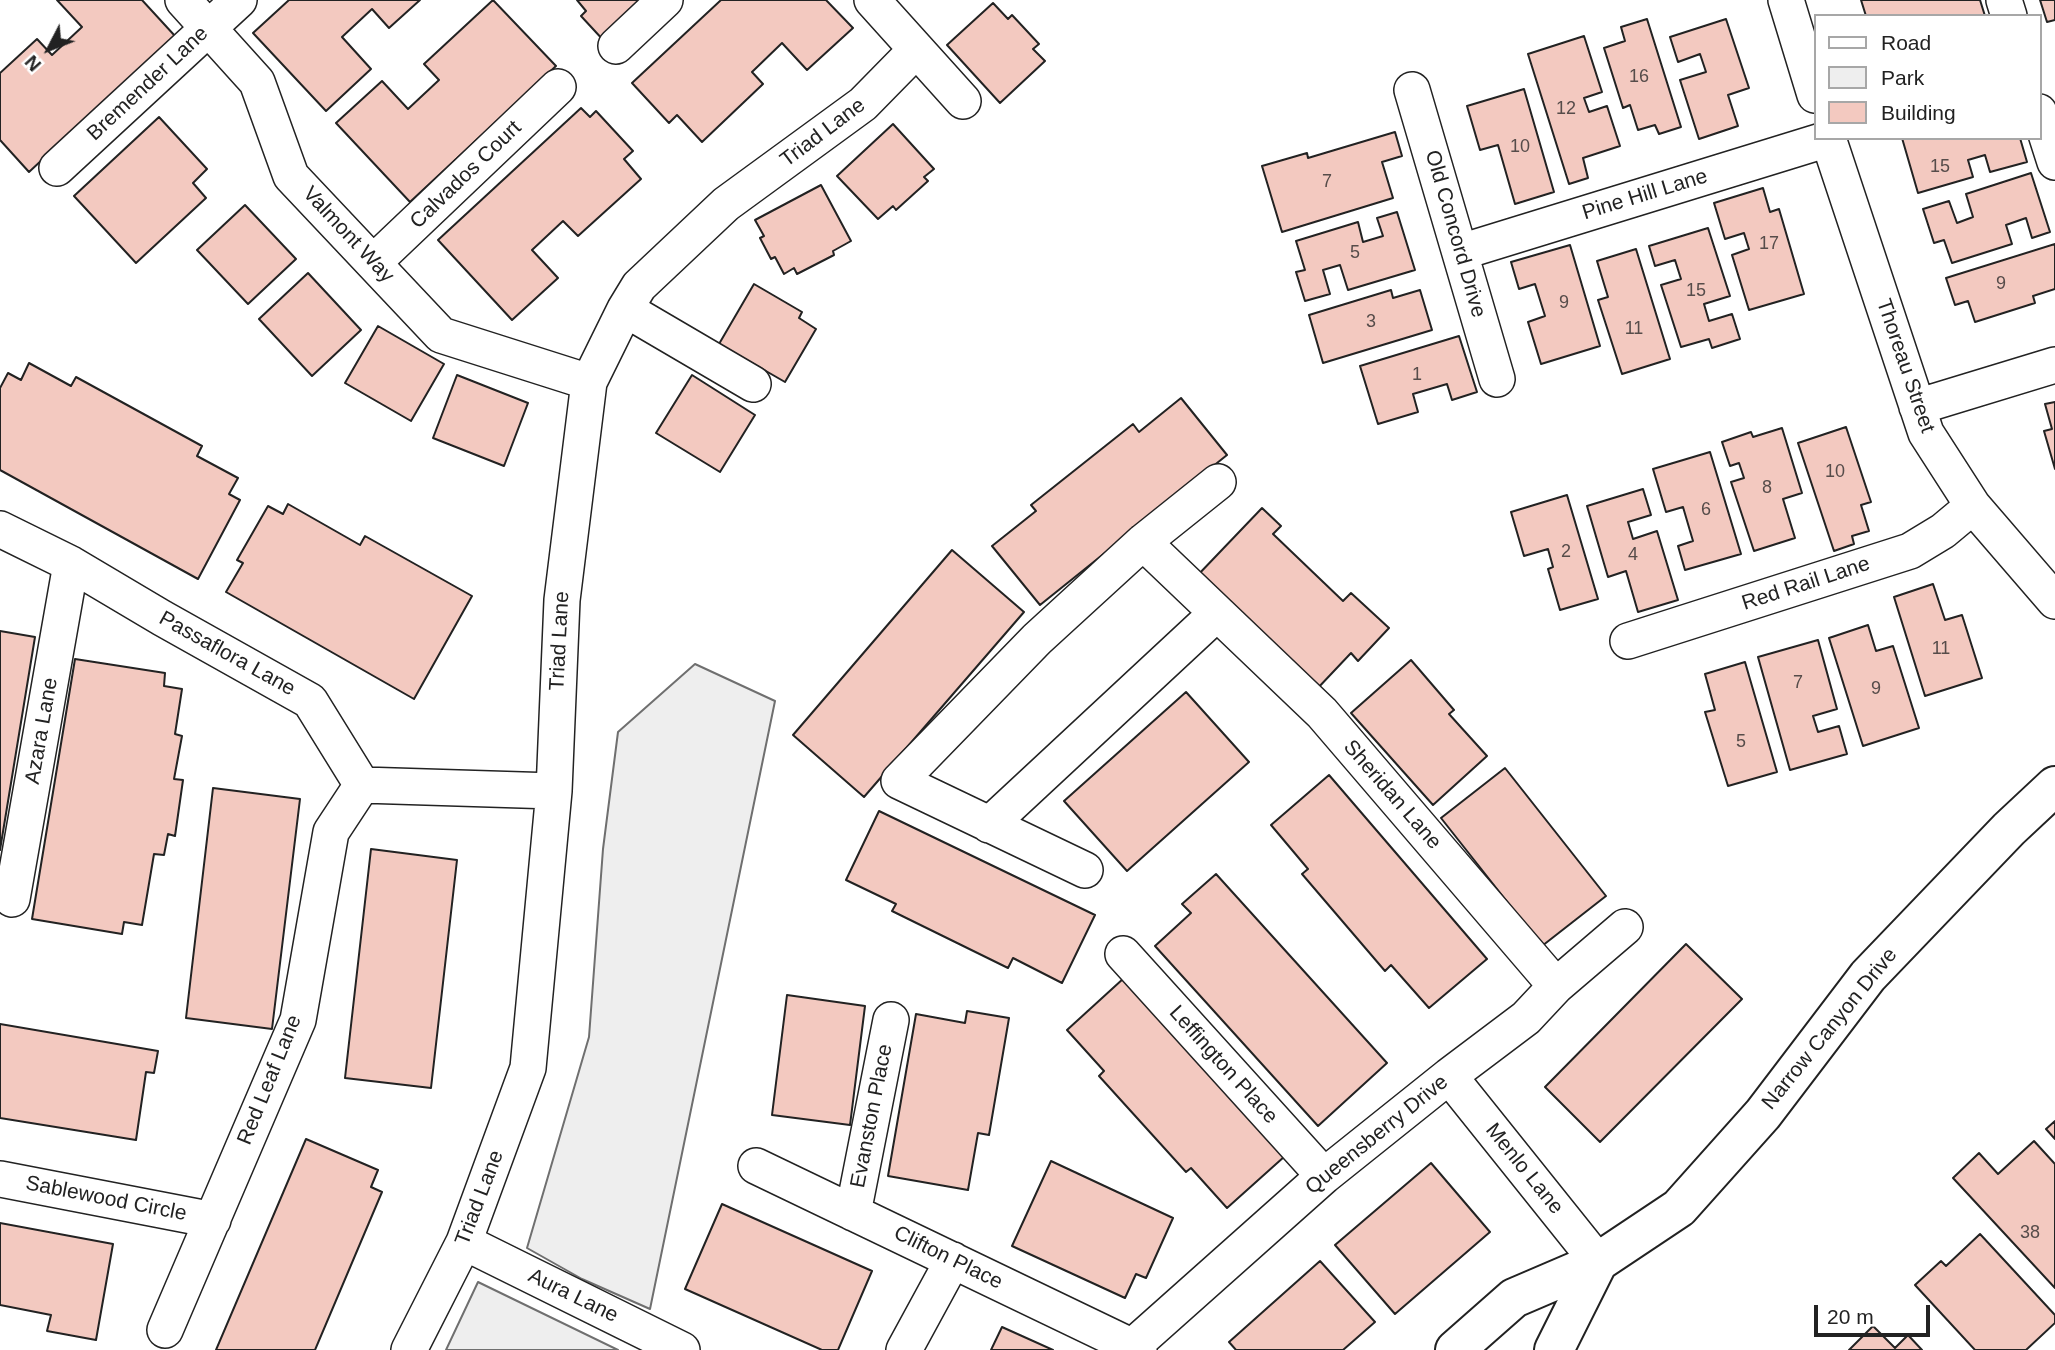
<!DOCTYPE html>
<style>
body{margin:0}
#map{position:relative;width:2055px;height:1350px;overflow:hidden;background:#fff;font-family:Helvetica,sans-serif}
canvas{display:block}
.legend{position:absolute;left:1814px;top:14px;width:228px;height:126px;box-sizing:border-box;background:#fff;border:2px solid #a7a7a7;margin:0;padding:9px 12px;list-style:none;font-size:21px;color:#222}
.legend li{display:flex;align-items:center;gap:14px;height:35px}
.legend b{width:35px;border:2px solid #a7a7a7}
.north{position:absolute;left:14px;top:14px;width:70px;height:70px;-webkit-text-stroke:5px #fff;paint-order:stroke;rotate:228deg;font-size:19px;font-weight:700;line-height:28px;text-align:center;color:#222}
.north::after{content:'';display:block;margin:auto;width:24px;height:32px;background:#222;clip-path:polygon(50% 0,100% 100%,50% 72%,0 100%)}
.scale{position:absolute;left:1814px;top:1305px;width:116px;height:32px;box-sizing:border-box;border:4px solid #222;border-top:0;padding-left:9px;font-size:21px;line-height:24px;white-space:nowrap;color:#222;-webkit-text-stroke:5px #fff;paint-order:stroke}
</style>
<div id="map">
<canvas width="2055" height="1350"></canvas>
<ul class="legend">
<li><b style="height:9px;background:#fff"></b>Road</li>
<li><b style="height:19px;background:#eee"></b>Park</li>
<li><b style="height:19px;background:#f3c9c0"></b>Building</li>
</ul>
<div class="north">N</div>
<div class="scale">20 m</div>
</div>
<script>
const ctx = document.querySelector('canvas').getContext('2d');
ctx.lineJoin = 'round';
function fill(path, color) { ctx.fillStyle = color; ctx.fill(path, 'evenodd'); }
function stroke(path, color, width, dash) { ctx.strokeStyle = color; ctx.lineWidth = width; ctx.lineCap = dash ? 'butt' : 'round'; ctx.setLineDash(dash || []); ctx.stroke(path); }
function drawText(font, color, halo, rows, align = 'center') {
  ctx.font = font + ' Helvetica,sans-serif'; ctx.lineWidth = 5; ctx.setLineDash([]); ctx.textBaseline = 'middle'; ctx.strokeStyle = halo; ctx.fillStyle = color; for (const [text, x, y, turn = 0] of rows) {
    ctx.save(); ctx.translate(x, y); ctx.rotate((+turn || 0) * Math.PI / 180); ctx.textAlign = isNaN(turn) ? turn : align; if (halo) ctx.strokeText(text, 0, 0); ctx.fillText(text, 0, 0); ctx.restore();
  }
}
const green = new Path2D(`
 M 695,664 L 775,701 L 650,1309 L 582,1279 L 527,1248 L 589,1037 L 603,849 L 618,732 Z
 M 478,1282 L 618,1350 L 446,1350 Z`);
const building = new Path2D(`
 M 57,0 L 142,0 L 175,36 L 29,172 L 0,140 L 0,73 L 37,39 L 52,55 L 82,27 Z
 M 289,0 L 420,0 L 389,28 L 372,9 L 342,37 L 371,69 L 326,111 L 253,33 Z
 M 493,0 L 556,66 L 410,202 L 336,123 L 382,81 L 408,109 L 439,80 L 424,64 Z
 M 577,0 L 650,0 L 605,42 L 581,16 L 586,11 Z
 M 721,0 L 826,0 L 853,28 L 807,70 L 782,43 L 752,72 L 763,84 L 702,142 L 677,115 L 669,123 L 632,83 Z
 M 1861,0 L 1980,0 L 1985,16 L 1866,16 Z
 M 2040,0 L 2055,0 L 2055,20 L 2047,22 Z
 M 993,3 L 1008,19 L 1012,15 L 1039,44 L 1033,49 L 1045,61 L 1000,103 L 947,45 Z
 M 1647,19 L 1681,127 L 1659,134 L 1655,125 L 1638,130 L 1630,105 L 1623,108 L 1604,48 L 1625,41 L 1621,27 Z
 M 1726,19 L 1749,88 L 1728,95 L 1738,126 L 1699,139 L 1680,80 L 1706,72 L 1700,54 L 1678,62 L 1670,37 Z
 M 1584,36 L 1602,92 L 1584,98 L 1589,112 L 1607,106 L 1620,146 L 1583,158 L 1588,178 L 1569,184 L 1528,54 Z
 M 1524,89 L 1554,192 L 1515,204 L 1498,145 L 1480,150 L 1467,106 Z
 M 581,108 L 590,117 L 596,111 L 633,151 L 624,159 L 641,179 L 578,236 L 563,221 L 532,250 L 558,278 L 512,320 L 438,240 Z
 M 159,117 L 207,169 L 193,183 L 206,198 L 136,263 L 74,196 Z
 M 893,124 L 934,169 L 924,177 L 928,181 L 896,210 L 893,206 L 878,219 L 837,176 Z
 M 1395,132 L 1402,156 L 1382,162 L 1393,198 L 1282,232 L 1262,166 L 1307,153 L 1308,158 Z
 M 1902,138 L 2020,138 L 2027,162 L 1990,172 L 1985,155 L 1968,160 L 1973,177 L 1918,193 Z
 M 2031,173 L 2050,232 L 2032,238 L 2026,218 L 2006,225 L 2012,244 L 1952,263 L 1944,240 L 1934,243 L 1923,209 L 1949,201 L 1957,223 L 1973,217 L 1966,194 Z
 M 821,185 L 851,241 L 833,251 L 834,255 L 797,274 L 794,268 L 784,274 L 775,257 L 771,259 L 760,238 L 764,236 L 755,220 Z
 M 1763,188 L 1770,212 L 1779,209 L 1804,294 L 1749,310 L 1732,255 L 1749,249 L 1744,233 L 1725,239 L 1714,203 Z
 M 245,205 L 296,259 L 248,304 L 197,250 Z
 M 1397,212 L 1415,270 L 1348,290 L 1340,265 L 1323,270 L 1330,294 L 1305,301 L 1296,272 L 1305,270 L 1296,241 L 1358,222 L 1363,242 L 1383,236 L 1377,218 Z
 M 1708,228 L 1730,296 L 1704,304 L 1709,321 L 1732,314 L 1740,339 L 1712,348 L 1709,339 L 1681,347 L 1661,285 L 1681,279 L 1675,260 L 1655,266 L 1649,246 Z
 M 2055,244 L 2055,289 L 2033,296 L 2035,303 L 1975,322 L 1968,301 L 1955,305 L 1946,278 Z
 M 1570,245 L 1600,346 L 1541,364 L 1528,322 L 1545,316 L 1535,284 L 1519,289 L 1511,262 Z
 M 1636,249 L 1670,359 L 1622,374 L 1598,300 L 1608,297 L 1597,261 Z
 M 308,273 L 361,330 L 312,376 L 259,319 Z
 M 754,284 L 802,312 L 799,318 L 816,329 L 785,382 L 719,344 Z
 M 1391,290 L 1393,298 L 1420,290 L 1432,330 L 1323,363 L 1309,315 Z
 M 378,326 L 444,364 L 411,421 L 345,383 Z
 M 1459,336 L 1477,392 L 1452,400 L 1447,384 L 1413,394 L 1418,412 L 1378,424 L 1360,366 Z
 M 29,363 L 71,386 L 76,377 L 202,446 L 197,456 L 238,478 L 229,494 L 240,500 L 198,579 L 0,470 L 0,388 L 8,373 L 21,380 Z
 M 457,375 L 528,403 L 504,466 L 433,438 Z
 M 692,375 L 755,415 L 720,472 L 656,433 Z
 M 1181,398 L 1227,455 L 1040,605 L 992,546 L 1036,511 L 1031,505 L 1133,424 L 1139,432 Z
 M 2055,402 L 2055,469 L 2044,431 L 2052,429 L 2045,404 Z
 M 1846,427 L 1871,502 L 1861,505 L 1869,531 L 1852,536 L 1854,544 L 1834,551 L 1798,443 Z
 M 1782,428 L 1802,493 L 1783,499 L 1795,538 L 1754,551 L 1731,482 L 1744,478 L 1739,463 L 1730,466 L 1722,442 L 1751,432 L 1753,437 Z
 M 1710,452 L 1741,554 L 1685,570 L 1678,546 L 1693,541 L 1683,507 L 1666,512 L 1653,469 Z
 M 1643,489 L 1651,515 L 1628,522 L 1633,539 L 1657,531 L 1678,600 L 1638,612 L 1626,571 L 1608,577 L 1587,506 Z
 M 1567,495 L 1598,599 L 1560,610 L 1548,569 L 1553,567 L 1548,549 L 1524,556 L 1511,512 Z
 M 288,504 L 360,545 L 365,536 L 472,596 L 414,699 L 226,592 L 243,563 L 237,560 L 268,506 L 283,514 Z
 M 1262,508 L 1281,526 L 1273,534 L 1343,601 L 1351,593 L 1389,628 L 1358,661 L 1351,653 L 1316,690 L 1196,577 Z
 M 952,550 L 1024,612 L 864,797 L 793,735 Z
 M 1933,584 L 1945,620 L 1962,615 L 1982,678 L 1925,696 L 1894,597 Z
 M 1868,625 L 1876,651 L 1893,646 L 1919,728 L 1863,746 L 1829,638 Z
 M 0,631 L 35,637 L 0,850 Z
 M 1818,640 L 1837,709 L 1813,716 L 1818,732 L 1839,726 L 1847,754 L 1790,770 L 1758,657 Z
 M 75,659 L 165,673 L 164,686 L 182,689 L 175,734 L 182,736 L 174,779 L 183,780 L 175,836 L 168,834 L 164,855 L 154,854 L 142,925 L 124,922 L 122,934 L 32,919 Z
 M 1411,660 L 1454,710 L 1449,714 L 1487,756 L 1433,805 L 1351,713 Z
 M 1745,662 L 1777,772 L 1728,786 L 1705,712 L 1715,710 L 1705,674 Z
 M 1186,692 L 1249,762 L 1127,871 L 1064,801 Z
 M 1505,768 L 1606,896 L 1542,946 L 1441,818 Z
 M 1329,775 L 1487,959 L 1429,1008 L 1391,965 L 1385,971 L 1302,874 L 1308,869 L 1271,825 Z
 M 213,788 L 300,799 L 272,1029 L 186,1018 Z
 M 879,811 L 1095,915 L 1062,983 L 1013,958 L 1008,968 L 892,911 L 896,904 L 846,880 Z
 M 371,849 L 457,860 L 431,1088 L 345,1078 Z
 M 1216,874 L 1387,1063 L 1318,1126 L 1155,946 L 1191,913 L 1182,904 Z
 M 1686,944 L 1742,999 L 1600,1142 L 1545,1087 Z
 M 1124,978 L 1285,1156 L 1227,1208 L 1191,1168 L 1186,1172 L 1099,1076 L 1104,1071 L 1067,1030 Z
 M 787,995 L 865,1006 L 850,1125 L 772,1115 Z
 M 967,1011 L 1009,1018 L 989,1135 L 978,1133 L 968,1190 L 888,1176 L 916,1014 L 965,1023 Z
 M 0,1024 L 158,1051 L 154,1073 L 146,1072 L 136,1140 L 0,1118 Z
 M 2055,1121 L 2055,1139 L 2046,1129 Z
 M 306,1139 L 378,1170 L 371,1187 L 382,1192 L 315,1350 L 216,1350 Z
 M 2034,1141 L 2055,1164 L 2055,1288 L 1953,1178 L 1979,1153 L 1998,1174 Z
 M 1051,1161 L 1173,1218 L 1146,1278 L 1136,1274 L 1125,1298 L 1012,1246 Z
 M 1431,1163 L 1490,1232 L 1395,1314 L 1335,1245 Z
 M 722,1204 L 872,1271 L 838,1350 L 822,1350 L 685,1289 Z
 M 0,1223 L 113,1244 L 96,1340 L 47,1331 L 51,1315 L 0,1305 Z
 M 1980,1234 L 2055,1315 L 2055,1323 L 2026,1350 L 1975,1350 L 1915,1285 L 1941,1261 L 1946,1266 Z
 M 1320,1261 L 1375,1322 L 1343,1350 L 1236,1350 L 1229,1342 Z
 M 1873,1326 L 1895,1348 L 1908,1335 L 1922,1350 L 1849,1350 Z
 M 1002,1327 L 1053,1350 L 991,1350 Z`);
const street = new Path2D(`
 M 183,0 L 257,82 L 291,176 L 441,335 L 589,382
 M 872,0 L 963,101
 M 1786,0 L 1815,95
 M 2004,0 L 2009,16
 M 616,46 L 665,0
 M 1412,90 L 1497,379
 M 2039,112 L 2055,162
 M 1828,138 L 1926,433 L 1973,506 L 2055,601
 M 57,168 L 239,0
 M 1461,252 L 1828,139
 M 373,263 L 558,87
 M 625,309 L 753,384
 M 1917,407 L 2055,365
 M 0,529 L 71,564 L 162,618 L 310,701 L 362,785
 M 1143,542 L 1322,713 L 1556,986
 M 1628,641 L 1910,551 L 1943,531 L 1973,506
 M 362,785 L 554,791
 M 989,825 L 1217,613
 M 1085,870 L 899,781 L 1037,639 L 1143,542 L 1218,482
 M 12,899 L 71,564
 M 1123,954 L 1324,1176
 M 1449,1076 L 1598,1262
 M 756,1166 L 1139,1350
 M 0,1179 L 213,1220
 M 853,1213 L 891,1020
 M 464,1242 L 682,1350
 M 165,1330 L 298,1020 L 331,832 L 362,785
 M 1132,1347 L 1324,1176 L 1449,1076 L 1526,1018 L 1556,986 L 1625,927
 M 409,1350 L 464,1242 L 528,1068 L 554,791 L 562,600 L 589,382 L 625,309 L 639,286 L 726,204 L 863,104 L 916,50
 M 904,1350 L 953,1260`);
const secondary = new Path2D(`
 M 1455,1350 L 1514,1298 L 1598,1262 L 1679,1208 L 1763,1114 L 1868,976 L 2009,829 L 2055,786
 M 1554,1350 L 1598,1262`);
const numberNames = [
 ["16",1639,77],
 ["12",1566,109],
 ["10",1520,147],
 ["15",1940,167],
 ["7",1327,182],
 ["17",1769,244],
 ["5",1355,253],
 ["9",2001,284],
 ["15",1696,291],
 ["9",1564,303],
 ["3",1371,322],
 ["11",1634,329],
 ["1",1417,375],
 ["10",1835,472],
 ["8",1767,488],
 ["6",1706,510],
 ["2",1566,552],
 ["4",1633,555],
 ["11",1941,649],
 ["7",1798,683],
 ["9",1876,689],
 ["5",1741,742],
 ["38",2030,1233]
];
const streetNames = [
 ["Bremender Lane",148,84,-43],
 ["Triad Lane",823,133,-37],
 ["Calvados Court",466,175,-44],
 ["Pine Hill Lane",1645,195,-17],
 ["Old Concord Drive",1455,234,74],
 ["Valmont Way",348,235,47],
 ["Thoreau Street",1905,366,71],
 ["Red Rail Lane",1806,584,-18],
 ["Triad Lane",560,641,-87],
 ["Passaflora Lane",227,654,29],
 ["Azara Lane",42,731,-80],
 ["Sheridan Lane",1392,795,49],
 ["Narrow Canyon Drive",1830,1029,-51],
 ["Leffington Place",1223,1065,48],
 ["Red Leaf Lane",270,1080,-68],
 ["Evanston Place",872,1116,-79],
 ["Queensberry Drive",1377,1135,-39],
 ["Menlo Lane",1524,1169,51],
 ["Triad Lane",480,1198,-69],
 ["Sablewood Circle",106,1199,11],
 ["Clifton Place",948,1258,26],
 ["Aura Lane",573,1296,26]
];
fill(green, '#eee');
stroke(green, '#6f6f6f', 2);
fill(building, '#f3c9c0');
stroke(building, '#222', 2);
stroke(street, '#222', 38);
stroke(secondary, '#222', 42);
stroke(street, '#fff', 35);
stroke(secondary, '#fff', 38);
drawText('18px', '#564c4a', null, numberNames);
drawText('21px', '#222', '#fff', streetNames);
</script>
